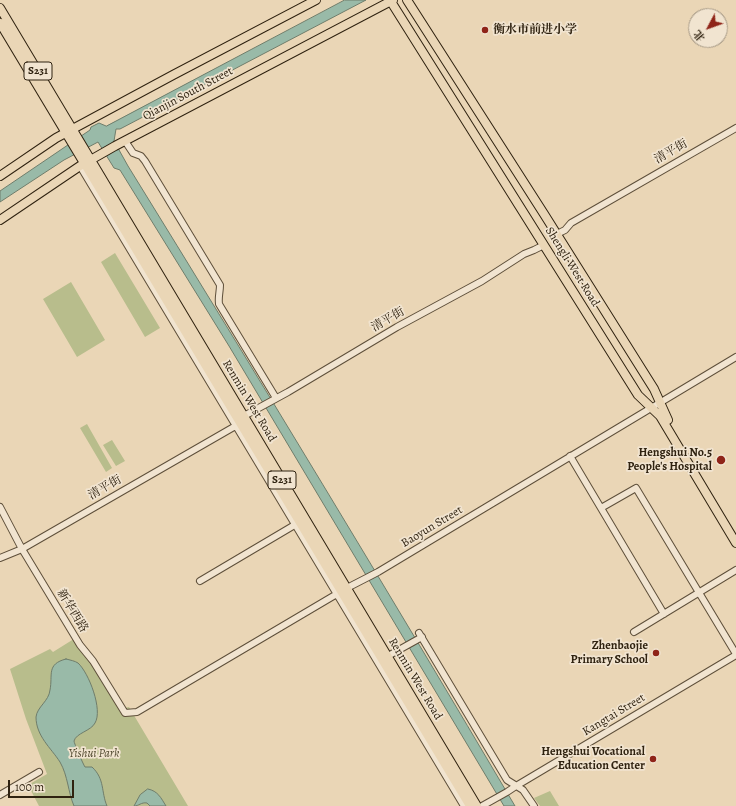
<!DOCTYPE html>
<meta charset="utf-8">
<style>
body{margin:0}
#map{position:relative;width:736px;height:806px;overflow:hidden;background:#ead6b6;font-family:Alegreya,"Noto Serif SC",serif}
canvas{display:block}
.north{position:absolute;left:688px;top:8px;width:40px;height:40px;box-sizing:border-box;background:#f1e4d0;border:1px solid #a39683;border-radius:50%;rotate:229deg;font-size:11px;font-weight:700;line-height:16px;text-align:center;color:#2f2210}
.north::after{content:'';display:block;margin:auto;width:14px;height:18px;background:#8f2418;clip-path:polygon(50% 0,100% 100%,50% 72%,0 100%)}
.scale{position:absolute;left:8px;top:780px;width:66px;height:18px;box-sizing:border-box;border:2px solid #2f2210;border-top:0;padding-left:5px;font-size:12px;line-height:14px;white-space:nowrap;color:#2f2210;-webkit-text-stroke:3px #f1e4d0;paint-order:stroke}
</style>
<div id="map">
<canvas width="736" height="806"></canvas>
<div class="north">北</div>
<div class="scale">100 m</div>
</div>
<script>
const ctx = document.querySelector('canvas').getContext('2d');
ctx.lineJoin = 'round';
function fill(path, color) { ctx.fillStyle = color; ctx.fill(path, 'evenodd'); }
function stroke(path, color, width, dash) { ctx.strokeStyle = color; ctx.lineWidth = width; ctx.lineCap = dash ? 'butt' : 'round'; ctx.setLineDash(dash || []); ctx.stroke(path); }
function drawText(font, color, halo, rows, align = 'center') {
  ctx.font = font + ' Alegreya,"Noto Serif SC",serif'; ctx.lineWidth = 3.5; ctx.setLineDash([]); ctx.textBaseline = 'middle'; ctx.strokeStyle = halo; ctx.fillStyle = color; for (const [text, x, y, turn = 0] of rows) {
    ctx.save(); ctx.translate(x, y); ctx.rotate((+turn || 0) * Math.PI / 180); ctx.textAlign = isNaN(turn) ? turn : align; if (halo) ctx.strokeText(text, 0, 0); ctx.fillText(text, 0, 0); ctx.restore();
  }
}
const green = new Path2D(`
 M 115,253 L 160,328 L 145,337 L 101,262 Z
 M 71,282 L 105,340 L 77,357 L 43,299 Z
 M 87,424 L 112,468 L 106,472 L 80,428 Z
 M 112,440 L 125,461 L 116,466 L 103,445 Z
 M 77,637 L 119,709 L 129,707 L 188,806 L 39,806 L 28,785 L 47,774 L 26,719 L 10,669 L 50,649 L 53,652 Z
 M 550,791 L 559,806 L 540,806 L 534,798 Z`);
const water = new Path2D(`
 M 345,0 L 366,0 L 120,129 L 116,129 L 114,141 L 128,166 C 259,378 388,591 515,806 L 504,806 L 229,346 L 120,170 L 114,168 L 98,142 L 64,160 L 0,202 L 0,191 L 90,130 L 91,127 L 99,123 L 106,126 Z
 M 66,659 C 70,660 75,661 78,663 C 89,673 103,710 95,723 C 91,731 76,733 74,741 C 74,743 83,764 85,767 L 92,767 C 105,779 101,792 107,806 L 74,806 C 68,792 68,776 60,762 C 51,748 36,736 36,717 C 37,707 49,701 50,690 C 53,675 46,664 66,659 Z
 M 148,789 C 158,791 161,798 166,806 L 150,806 L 147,803 C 141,802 139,806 134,806 L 140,795 Z`);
const minor = new Path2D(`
 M 125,141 L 133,153 L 141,156 L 145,161 L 220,285 C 220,292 218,297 219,304 L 276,398
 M 80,166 L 464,806
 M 557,234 L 565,230 L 571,223 L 736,128
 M 244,416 L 288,392 L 397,327 L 482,281 L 524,254 L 534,250 L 544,245
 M 570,456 L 664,614
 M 0,507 L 22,549 L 80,645 L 93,661 L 125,713 L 137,712 L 347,588 L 378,572 L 736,357
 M 601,508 L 636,488 L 736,654
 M 0,558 L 22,549 L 239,424
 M 200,581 L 298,523
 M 634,632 L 736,570
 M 419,633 L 507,780 L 523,790 L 534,806
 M 388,656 L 422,637
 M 0,795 L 39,772
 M 482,806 L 507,792 L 516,786 L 736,655`);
const major = new Path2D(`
 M 390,0 L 638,395 L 660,416 L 736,543
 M 407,0 L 544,214 L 654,389 L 668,420
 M 0,8 L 477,806
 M 0,23 L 470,806
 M 0,176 L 56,138 L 173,75 L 316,0
 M 0,220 L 80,166 L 115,146 L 393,0`);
const markers = [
 [485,30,4,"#8f2418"],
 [721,460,5,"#8f2418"],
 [656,653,4,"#8f2418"],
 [653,759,4,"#8f2418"]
];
const shields = [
 [38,71,28],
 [282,480,28]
];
const shieldNames = [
 ["S231",38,71],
 ["S231",282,480]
];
const poiNames = [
 ["衡水市前进小学",493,30,"left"],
 ["Hengshui No.5",712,453],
 ["People's Hospital",712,467],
 ["Zhenbaojie",648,646],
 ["Primary School",648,660],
 ["Hengshui Vocational",645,752],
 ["Education Center",645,766]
];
const streetNames = [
 ["Qianjin South Street",188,94,-28],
 ["清平街",671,152,-30],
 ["Shengli West Road",572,267,58],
 ["清平街",388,320,-30],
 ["Renmin West Road",249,401,59],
 ["清平街",105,488,-30],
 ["Baoyun Street",432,527,-31],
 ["新华西路",72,611,59],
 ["Renmin West Road",415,679,59],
 ["Kangtai Street",614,715,-31]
];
const parkNames = [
 ["Yishui Park",94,754]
];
fill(green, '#b8bd8c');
fill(water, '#99baa8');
stroke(water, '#6f7d6b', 1);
stroke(minor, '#5e4f3a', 8);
stroke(major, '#2f2210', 10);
stroke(minor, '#f1e4d0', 6);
stroke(major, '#ead6b6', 8);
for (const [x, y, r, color] of markers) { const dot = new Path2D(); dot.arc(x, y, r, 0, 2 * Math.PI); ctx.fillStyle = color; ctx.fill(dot); stroke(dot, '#f1e4d0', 1.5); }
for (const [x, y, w] of shields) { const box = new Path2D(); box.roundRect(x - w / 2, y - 9, w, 18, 3); ctx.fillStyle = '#f1e4d0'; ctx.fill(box); stroke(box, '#2f2210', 1); }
drawText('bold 11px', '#2f2210', null, shieldNames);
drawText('bold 12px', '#2f2210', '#f1e4d0', poiNames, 'right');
drawText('12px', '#2f2210', '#f1e4d0', streetNames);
drawText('italic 12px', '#51492f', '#f1e4d0', parkNames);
</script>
